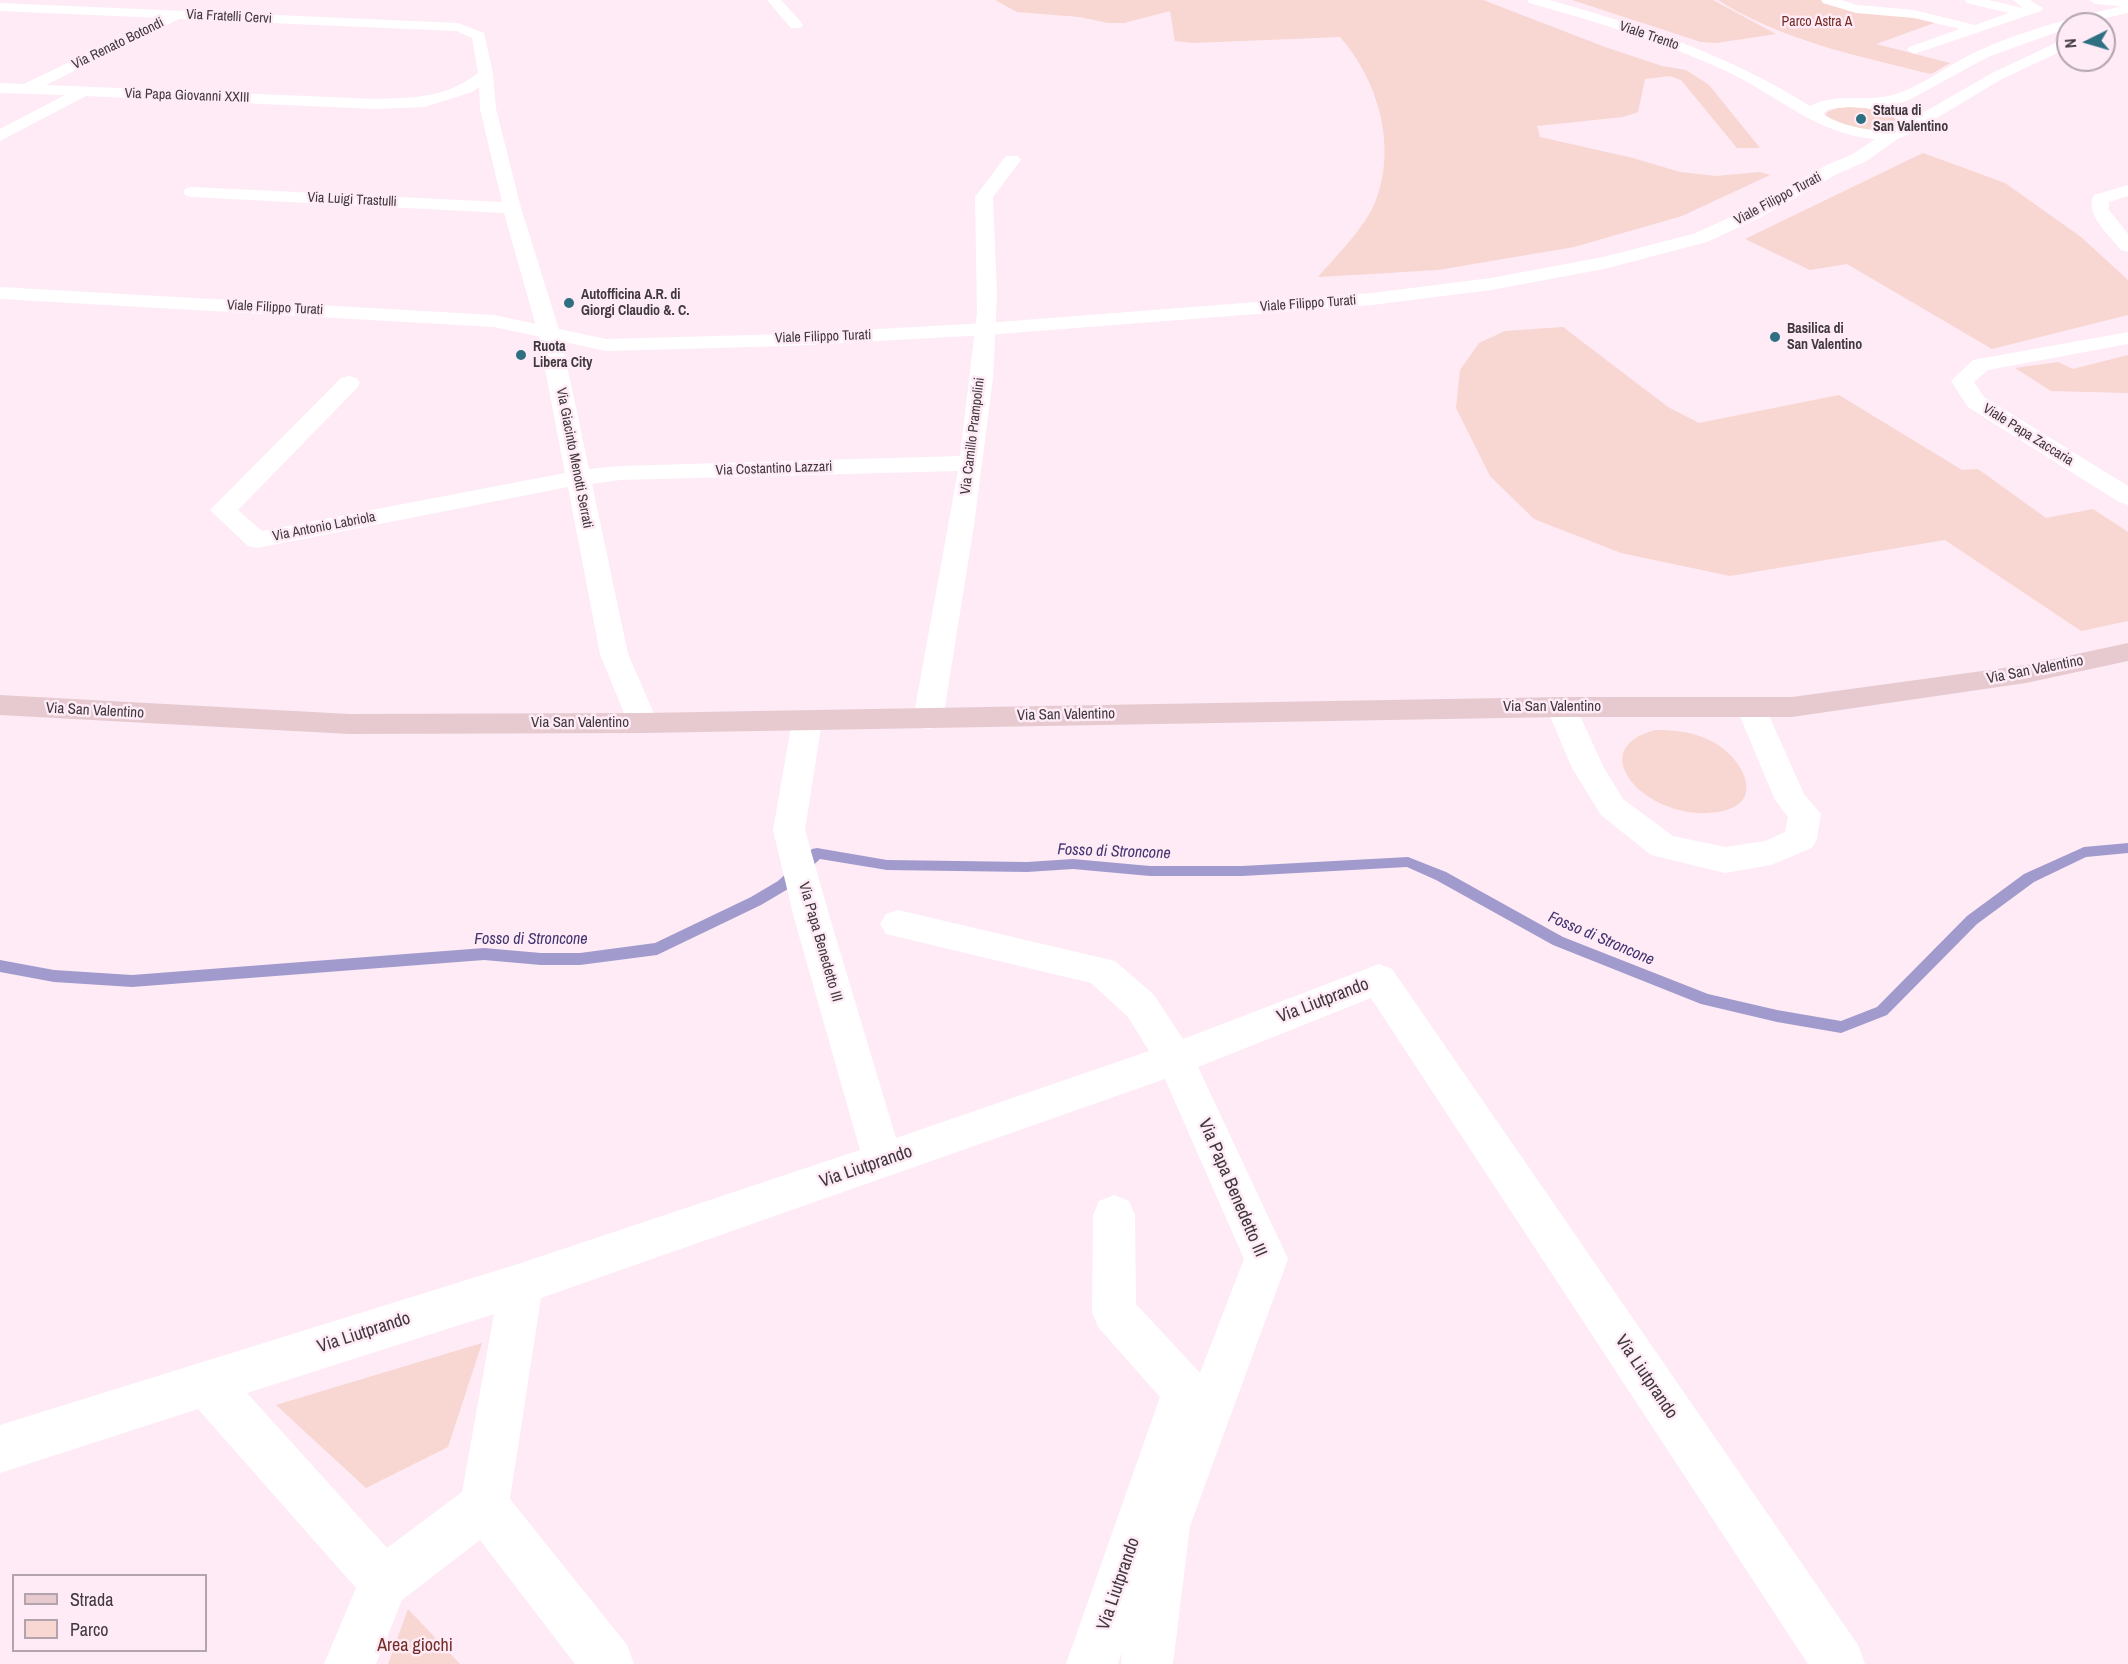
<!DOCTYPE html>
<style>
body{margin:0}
#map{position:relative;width:2128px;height:1664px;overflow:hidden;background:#feebf6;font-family:"Archivo Narrow",sans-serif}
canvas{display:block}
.legend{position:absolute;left:12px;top:1574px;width:195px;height:78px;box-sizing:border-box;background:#feebf6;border:2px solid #b2a3ac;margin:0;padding:8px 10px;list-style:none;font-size:18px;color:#3f383c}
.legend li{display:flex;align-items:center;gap:12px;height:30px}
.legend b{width:30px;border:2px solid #b2a3ac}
.north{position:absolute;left:2056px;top:12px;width:60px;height:60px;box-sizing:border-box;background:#feebf6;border:2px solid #b2a3ac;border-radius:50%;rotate:265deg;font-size:16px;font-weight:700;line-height:24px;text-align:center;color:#3f383c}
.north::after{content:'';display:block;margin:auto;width:21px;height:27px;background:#2e6f82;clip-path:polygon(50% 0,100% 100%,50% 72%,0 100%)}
</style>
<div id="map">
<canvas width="2128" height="1664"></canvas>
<ul class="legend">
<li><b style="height:8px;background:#e6cad0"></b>Strada</li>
<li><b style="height:16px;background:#f8d6d1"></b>Parco</li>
</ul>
<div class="north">N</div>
</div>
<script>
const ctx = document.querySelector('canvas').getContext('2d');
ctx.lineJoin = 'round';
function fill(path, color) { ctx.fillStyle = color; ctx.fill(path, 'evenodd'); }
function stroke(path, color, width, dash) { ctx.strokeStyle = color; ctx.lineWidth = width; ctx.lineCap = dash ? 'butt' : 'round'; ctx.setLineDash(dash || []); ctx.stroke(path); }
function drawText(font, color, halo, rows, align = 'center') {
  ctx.font = font + ' "Archivo Narrow",sans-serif'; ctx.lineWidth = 5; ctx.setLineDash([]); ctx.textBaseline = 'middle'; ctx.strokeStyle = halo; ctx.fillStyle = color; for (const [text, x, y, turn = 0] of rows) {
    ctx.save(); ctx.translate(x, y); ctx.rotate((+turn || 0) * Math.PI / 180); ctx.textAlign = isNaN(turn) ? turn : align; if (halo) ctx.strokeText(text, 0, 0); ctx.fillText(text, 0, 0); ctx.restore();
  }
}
const green = new Path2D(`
 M 995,0 L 1483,0 L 1605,47 L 1662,66 L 1686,70 L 1709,85 L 1760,148 L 1737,148 L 1681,80 L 1670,76 L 1645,79 L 1638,112 L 1623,117 L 1537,126 L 1540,137 L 1633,158 L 1680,172 L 1716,176 L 1760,172 L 1770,175 L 1682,216 L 1574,247 L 1438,270 L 1318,277 C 1336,256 1366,227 1376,200 C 1397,145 1378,80 1340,37 L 1193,43 L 1175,41 L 1170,11 L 1124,23 L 1108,23 L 1080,17 L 1017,12 Z
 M 1572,0 L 1713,0 L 1776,34 L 1716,43 L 1701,42 Z
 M 1718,0 L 1821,0 L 1937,22 L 1876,44 L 1950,63 L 1931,74 C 1858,56 1783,41 1718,0 Z
 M 1840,107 C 1858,107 1887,107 1899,123 C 1889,139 1836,128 1826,115 L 1827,112 Z
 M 1923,153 L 2005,183 L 2081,237 L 2128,280 L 2128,315 L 1992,349 L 1847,264 L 1810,270 L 1745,239 Z
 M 1563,327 L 1668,407 L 1699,423 L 1839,395 L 1962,470 L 1978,469 L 2046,518 L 2093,509 L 2128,532 L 2128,621 L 2081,631 L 1945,540 L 1730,576 L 1621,553 L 1534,519 L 1490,476 L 1456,408 L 1460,370 L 1479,343 L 1505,331 Z
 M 2128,355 L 2128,393 L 2051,391 L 2015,368 L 2058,362 L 2073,369 Z
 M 1655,730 C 1676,730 1695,732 1713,742 C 1743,758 1768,804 1718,812 C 1699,815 1681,812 1664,805 C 1624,788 1599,745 1655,730 Z
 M 482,1343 L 448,1447 L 366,1488 L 276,1405 Z
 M 408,1609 L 460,1664 L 388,1664 Z`);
const stream = new Path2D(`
 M 2128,843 L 2128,853 L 2086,857 L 2034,882 L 1977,924 L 1887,1015 L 1841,1033 L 1777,1022 L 1701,1004 L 1553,945 L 1436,880 L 1407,867 L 1242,876 L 1150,876 L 1073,869 L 1027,872 L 887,870 L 820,859 L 788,889 L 761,905 L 657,955 L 580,965 L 541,965 L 484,960 L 132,987 L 54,982 L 0,972 L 0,960 L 54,970 L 132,975 L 484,948 L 541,953 L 580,953 L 655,943 L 751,897 L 778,881 L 812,849 L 817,848 L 887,860 L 1027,862 L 1073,859 L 1150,866 L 1242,866 L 1408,857 L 1446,872 L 1563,937 L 1708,994 L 1777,1010 L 1841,1021 L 1877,1007 L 1967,916 L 2024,874 L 2084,847 Z`);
const minor = new Path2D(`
 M 767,0 L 781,0 L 801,22 L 803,25 L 801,28 L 791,28 Z
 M 1821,0 L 1841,0 L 1857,5 L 1914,10 L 1975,25 L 2009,13 L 1967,3 L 1965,0 L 1989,0 L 2023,8 L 2013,0 L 2030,0 L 2043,8 L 2041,11 L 1914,54 L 1907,50 L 1909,47 L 1960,29 L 1914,18 L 1856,13 L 1823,3 Z
 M 2089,0 L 2128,0 L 2128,7 L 2096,4 Z
 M 0,3 L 458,23 L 484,33 L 493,74 L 496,109 L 521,208 L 560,333 L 589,469 L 620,466 L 960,456 L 977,312 L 975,197 L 1006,156 L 1018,156 L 1021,160 L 993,197 L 997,296 L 993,378 L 974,525 L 943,719 L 939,726 L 928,729 L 917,726 L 913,719 L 958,471 L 620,480 L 592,484 L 628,654 L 658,723 L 654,730 L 643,733 L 632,730 L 628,723 L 600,654 L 568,487 L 257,548 L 248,546 L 210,510 L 341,378 L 349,376 L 357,378 L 360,383 L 357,388 L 238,510 L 262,531 L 565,473 L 538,333 L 504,213 L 192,197 L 186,196 L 183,192 L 186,188 L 192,187 L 502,202 L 480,109 L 479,87 L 472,92 L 425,107 L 375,109 L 86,96 L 0,141 L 0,129 L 65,95 L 0,93 L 0,83 L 24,84 L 160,18 L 0,11 ZM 179,19 L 456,31 L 472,38 L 478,73 C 446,98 414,98 375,99 L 46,85 Z
 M 2128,185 L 2128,196 L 2109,202 L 2109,210 L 2128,234 L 2128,252 L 2121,250 C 2111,237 2083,213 2094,195 Z
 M 2128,332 L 2128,344 L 1988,370 L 1974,382 L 1984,397 L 2128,486 L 2128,505 L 2119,502 L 1968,407 L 1951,381 L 1973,360 Z
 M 1561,697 L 1572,700 L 1576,707 L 1603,766 L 1623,799 L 1673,836 L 1725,847 L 1765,841 L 1785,832 L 1788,817 L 1775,800 L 1736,707 L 1740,700 L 1751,697 L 1762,700 L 1804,794 L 1821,814 L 1817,839 L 1812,848 L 1771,865 L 1725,873 L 1651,855 L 1601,815 L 1572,768 L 1546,707 L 1550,700 Z
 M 807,711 L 818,714 L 822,721 L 805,830 L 830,918 L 896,1138 L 1149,1051 L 1128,1017 L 1091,983 L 886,934 L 880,924 L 886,914 L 898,910 L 1115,961 L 1154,995 L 1183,1039 L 1366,969 L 1379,964 L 1392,969 L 1858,1645 L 1865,1664 L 1808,1664 L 1371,998 L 1198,1067 L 1288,1259 L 1190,1526 L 1173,1664 L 1121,1664 L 1122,1652 L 1118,1664 L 1066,1664 L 1160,1397 L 1098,1327 L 1092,1312 L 1093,1215 L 1099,1201 L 1114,1195 L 1129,1201 L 1135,1215 L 1136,1304 L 1200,1373 L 1244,1259 L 1165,1079 L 541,1298 L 510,1499 L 627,1645 L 634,1664 L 575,1664 L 480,1540 L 402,1600 L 376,1664 L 324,1664 L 356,1588 L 198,1409 L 0,1473 L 0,1425 L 521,1263 L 860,1150 L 794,918 L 773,830 L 792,721 L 796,714 ZM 494,1314 L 462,1492 L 387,1548 L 247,1393 Z`);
const tertiary = new Path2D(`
 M 1527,0 L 1549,0 C 1640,25 1729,55 1810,106 C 1838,91 1870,104 1899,93 C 1927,83 1952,62 1980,50 C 2027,29 2077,16 2128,5 L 2128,13 L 2080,24 L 2068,24 L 2068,28 L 1988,57 L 1907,101 L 1889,105 L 1910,114 L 1914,118 L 1992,73 L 2060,41 L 2068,40 L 2068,48 L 2002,79 L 1910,134 L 1899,138 L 1865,162 L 1839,173 L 1759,218 L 1707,242 L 1604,269 L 1491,290 L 1372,305 L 986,335 L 788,346 L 606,351 L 494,327 L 0,299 L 0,287 L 494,315 L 606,339 L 788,334 L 986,323 L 1372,293 L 1491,278 L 1603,257 L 1693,234 L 1747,210 L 1827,165 L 1853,154 L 1875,139 C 1816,134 1779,96 1728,72 C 1664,42 1597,22 1529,3 ZM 1850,107 C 1868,108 1889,110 1902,124 C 1887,138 1838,125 1823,114 L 1829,109 Z`);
const primary = new Path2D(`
 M 2128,643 L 2128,661 L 2026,683 L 1792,717 L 1561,717 L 643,733 L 349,734 L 0,715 L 0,695 L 349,714 L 643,713 L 1561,697 L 1792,697 L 2026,665 Z`);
const markers = [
 [1861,119,6,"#2e6f82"],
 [569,303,6,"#2e6f82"],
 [1775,337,6,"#2e6f82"],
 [521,355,6,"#2e6f82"]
];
const farStreetnames = [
 ["Via Fratelli Cervi",229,17,3],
 ["Viale Trento",1649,36,19],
 ["Via Renato Botondi",118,44,-26],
 ["Via Papa Giovanni XXIII",187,96,2],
 ["Viale Filippo Turati",1778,199,-28],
 ["Via Luigi Trastulli",352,200,3],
 ["Viale Filippo Turati",1308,304,-4],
 ["Viale Filippo Turati",275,308,3],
 ["Viale Filippo Turati",823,337,-2],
 ["Viale Papa Zaccaria",2028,435,32],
 ["Via Camillo Prampolini",973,436,-83],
 ["Via Giacinto Menotti Serrati",574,458,79],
 ["Via Costantino Lazzari",774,469,-2],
 ["Via Antonio Labriola",324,527,-11]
];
const farParknames = [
 ["Parco Astra A",1817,22]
];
const farPoinames = [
 ["Statua di",1873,111],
 ["San Valentino",1873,127],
 ["Autofficina A.R. di",581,295],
 ["Giorgi Claudio &. C.",581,311],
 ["Basilica di",1787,329],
 ["San Valentino",1787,345],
 ["Ruota",533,347],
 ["Libera City",533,363]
];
const streetNames = [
 ["Via San Valentino",2035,670,-11],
 ["Via San Valentino",1552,707],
 ["Via San Valentino",95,711,3],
 ["Via San Valentino",1066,715,-1],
 ["Via San Valentino",580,723],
 ["Via Papa Benedetto III",820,942,74]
];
const waterNames = [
 ["Fosso di Stroncone",1114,852,2],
 ["Fosso di Stroncone",1601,939,23],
 ["Fosso di Stroncone",531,940]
];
const nearStreetnames = [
 ["Via Liutprando",1323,1001,-21],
 ["Via Liutprando",866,1167,-19],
 ["Via Papa Benedetto III",1232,1188,67],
 ["Via Liutprando",364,1333,-18],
 ["Via Liutprando",1646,1377,56],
 ["Via Liutprando",1119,1584,-71]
];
const nearParknames = [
 ["Area giochi",415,1646]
];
fill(green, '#f8d6d1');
fill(stream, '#a19acc');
fill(minor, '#fff');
fill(tertiary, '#fff');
fill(primary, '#e6cad0');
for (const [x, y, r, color] of markers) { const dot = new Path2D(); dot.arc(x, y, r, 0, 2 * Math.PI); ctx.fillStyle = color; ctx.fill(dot); stroke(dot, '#feebf6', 2); }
drawText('14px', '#3f383c', '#feebf6', farStreetnames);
drawText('14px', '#742c26', '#feebf6', farParknames);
drawText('bold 14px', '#3f383c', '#feebf6', farPoinames, 'left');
drawText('15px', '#3f383c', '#feebf6', streetNames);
drawText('italic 16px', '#413270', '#feebf6', waterNames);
drawText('18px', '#3f383c', '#feebf6', nearStreetnames);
drawText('18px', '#742c26', '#feebf6', nearParknames);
</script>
